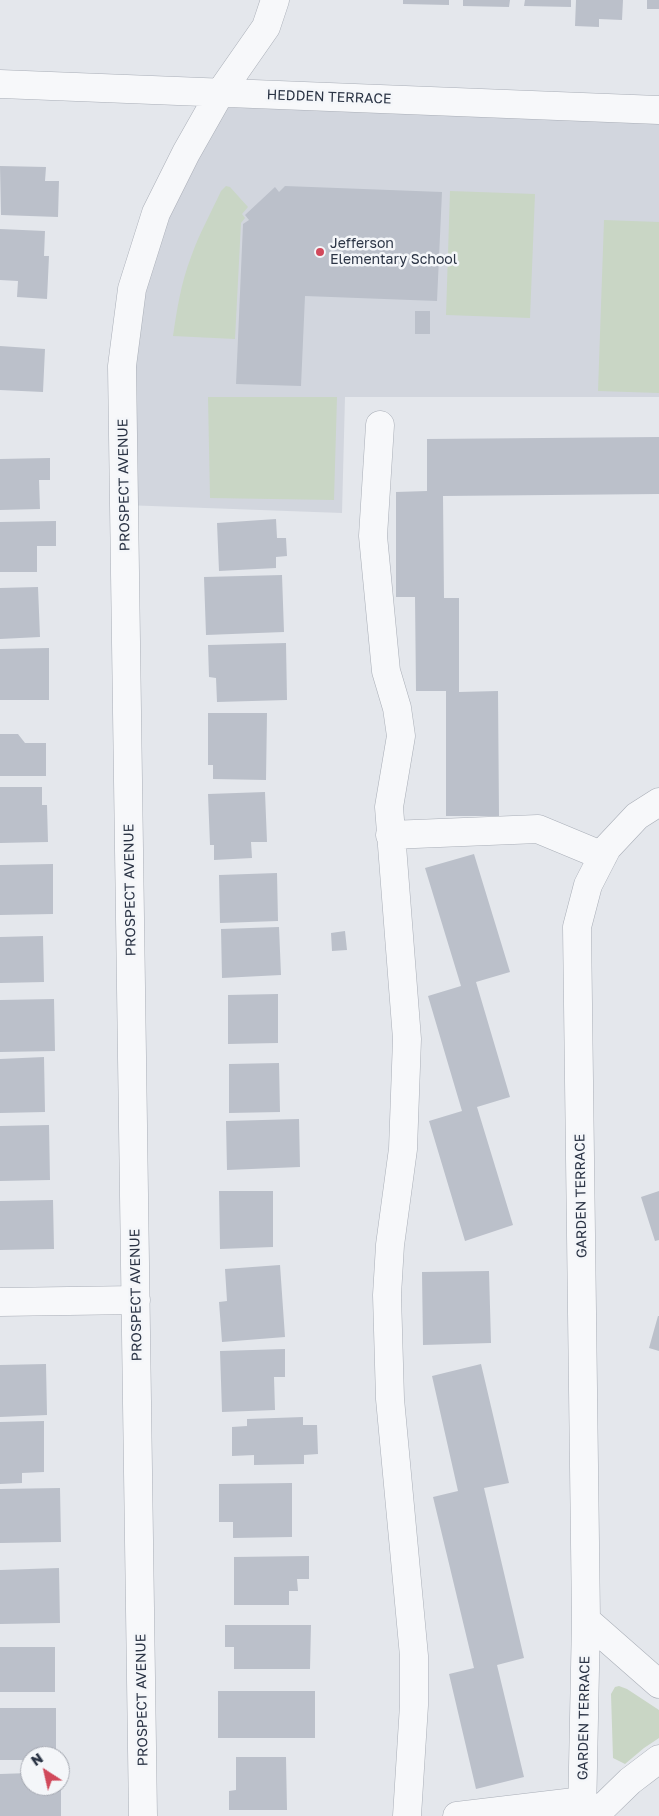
<!DOCTYPE html>
<style>
body{margin:0}
#map{position:relative;width:659px;height:1816px;overflow:hidden;background:#e4e7ec;font-family:"Golos Text",sans-serif}
canvas{display:block}
.north{position:absolute;left:20px;top:1746px;width:50px;height:50px;box-sizing:border-box;background:#f4f6f9;border:1px solid #a4a8b1;border-radius:50%;rotate:325deg;font-size:14px;font-weight:700;line-height:20px;text-align:center;color:#2b3445}
.north::after{content:'';display:block;margin:auto;width:18px;height:22px;background:#d1495b;clip-path:polygon(50% 0,100% 100%,50% 72%,0 100%)}
</style>
<div id="map">
<canvas width="659" height="1816"></canvas>
<div class="north">N</div>
</div>
<script>
const ctx = document.querySelector('canvas').getContext('2d');
ctx.lineJoin = 'round';
function fill(path, color) { ctx.fillStyle = color; ctx.fill(path, 'evenodd'); }
function stroke(path, color, width, dash) { ctx.strokeStyle = color; ctx.lineWidth = width; ctx.lineCap = dash ? 'butt' : 'round'; ctx.setLineDash(dash || []); ctx.stroke(path); }
function drawText(font, color, halo, rows, align = 'center') {
  ctx.font = font + ' "Golos Text",sans-serif'; ctx.lineWidth = 5; ctx.setLineDash([]); ctx.textBaseline = 'middle'; ctx.strokeStyle = halo; ctx.fillStyle = color; for (const [text, x, y, turn = 0] of rows) {
    ctx.save(); ctx.translate(x, y); ctx.rotate((+turn || 0) * Math.PI / 180); ctx.textAlign = isNaN(turn) ? turn : align; if (halo) ctx.strokeText(text, 0, 0); ctx.fillText(text, 0, 0); ctx.restore();
  }
}
const built = new Path2D(`
 M 220,93 L 659,110 L 659,397 L 345,397 L 342,513 L 124,505 L 132,289 Z`);
const green = new Path2D(`
 M 226,186 L 230,187 L 248,207 L 242,214 L 245,218 L 241,223 L 235,339 L 173,336 C 177,309 181,283 191,257 C 199,234 211,213 221,191 Z
 M 450,191 L 535,194 L 530,318 L 446,315 Z
 M 604,220 L 659,222 L 659,393 L 598,391 Z
 M 208,397 L 337,397 L 334,500 L 210,498 Z
 M 619,1686 L 627,1689 L 659,1710 L 659,1738 L 644,1748 L 625,1764 L 613,1758 L 611,1694 L 615,1687 Z`);
const building = new Path2D(`
 M 403,0 L 449,0 L 449,5 L 403,4 Z
 M 463,0 L 510,0 L 509,7 L 463,6 Z
 M 525,0 L 571,0 L 571,7 L 524,6 Z
 M 576,0 L 623,0 L 622,20 L 599,19 L 599,27 L 575,26 Z
 M 647,0 L 659,0 L 659,9 L 647,9 Z
 M 0,166 L 46,167 L 45,181 L 59,181 L 58,217 L 1,215 Z
 M 285,186 L 442,192 L 437,301 L 305,296 L 301,386 L 236,384 L 243,224 L 249,220 L 245,215 L 275,187 L 279,192 Z
 M 0,229 L 45,231 L 44,256 L 49,256 L 47,299 L 17,297 L 18,281 L 0,280 Z
 M 415,311 L 430,311 L 430,334 L 415,334 Z
 M 0,346 L 45,349 L 43,392 L 0,390 Z
 M 659,437 L 659,494 L 443,496 L 444,598 L 459,598 L 459,692 L 498,691 L 499,816 L 446,816 L 446,691 L 416,691 L 415,597 L 396,597 L 396,492 L 427,491 L 427,439 Z
 M 50,458 L 50,480 L 39,480 L 40,509 L 0,510 L 0,459 Z
 M 276,519 L 277,538 L 286,538 L 287,556 L 276,557 L 276,568 L 219,571 L 217,523 Z
 M 56,521 L 56,546 L 37,546 L 37,572 L 0,572 L 0,522 Z
 M 282,575 L 284,632 L 206,635 L 204,577 Z
 M 38,587 L 40,637 L 0,639 L 0,588 Z
 M 286,643 L 287,700 L 217,702 L 216,678 L 209,677 L 208,645 Z
 M 49,648 L 49,700 L 0,700 L 0,649 Z
 M 208,713 L 267,713 L 266,780 L 213,779 L 213,765 L 208,765 Z
 M 0,734 L 18,734 L 25,743 L 46,743 L 46,776 L 0,776 Z
 M 0,787 L 42,787 L 42,805 L 47,805 L 48,842 L 0,843 Z
 M 265,792 L 267,842 L 251,842 L 252,858 L 214,860 L 214,845 L 210,845 L 208,794 Z
 M 474,854 L 510,972 L 476,982 L 510,1097 L 477,1107 L 513,1225 L 465,1241 L 429,1121 L 462,1111 L 428,996 L 461,986 L 425,868 Z
 M 53,864 L 53,914 L 0,915 L 0,865 Z
 M 277,873 L 278,921 L 220,923 L 219,875 Z
 M 279,927 L 281,975 L 222,978 L 221,929 Z
 M 345,931 L 347,950 L 332,951 L 331,933 Z
 M 43,936 L 44,982 L 0,983 L 0,937 Z
 M 278,994 L 278,1043 L 228,1044 L 228,995 Z
 M 54,999 L 55,1051 L 0,1052 L 0,1000 Z
 M 44,1057 L 45,1112 L 0,1113 L 0,1059 Z
 M 279,1063 L 280,1112 L 229,1113 L 229,1064 Z
 M 299,1119 L 300,1167 L 227,1170 L 226,1121 Z
 M 49,1125 L 50,1180 L 0,1181 L 0,1126 Z
 M 219,1191 L 273,1191 L 273,1247 L 220,1249 Z
 M 659,1191 L 659,1240 L 655,1241 L 641,1197 Z
 M 53,1200 L 54,1249 L 0,1250 L 0,1201 Z
 M 280,1265 L 285,1337 L 222,1342 L 219,1302 L 227,1301 L 225,1269 Z
 M 489,1271 L 491,1343 L 423,1345 L 422,1272 Z
 M 658,1316 L 659,1316 L 659,1351 L 649,1348 Z
 M 285,1349 L 285,1377 L 274,1377 L 275,1410 L 222,1412 L 220,1351 Z
 M 46,1364 L 47,1415 L 0,1417 L 0,1365 Z
 M 481,1364 L 509,1483 L 484,1488 L 524,1658 L 497,1665 L 524,1777 L 476,1789 L 449,1674 L 474,1668 L 433,1497 L 458,1491 L 432,1376 Z
 M 303,1417 L 303,1425 L 317,1425 L 318,1454 L 304,1455 L 304,1464 L 254,1465 L 254,1455 L 232,1456 L 232,1427 L 247,1426 L 247,1419 Z
 M 44,1421 L 44,1472 L 22,1473 L 22,1483 L 0,1484 L 0,1422 Z
 M 292,1483 L 292,1537 L 233,1538 L 233,1522 L 219,1522 L 219,1484 Z
 M 60,1488 L 61,1542 L 0,1543 L 0,1489 Z
 M 309,1556 L 309,1579 L 297,1579 L 298,1591 L 289,1591 L 289,1605 L 234,1605 L 234,1557 Z
 M 59,1568 L 60,1623 L 0,1624 L 0,1570 Z
 M 225,1625 L 311,1625 L 310,1669 L 234,1669 L 234,1647 L 225,1647 Z
 M 0,1647 L 55,1647 L 55,1692 L 0,1692 Z
 M 218,1691 L 315,1691 L 315,1738 L 218,1738 Z
 M 0,1708 L 56,1708 L 56,1756 L 30,1756 L 30,1760 L 0,1760 Z
 M 236,1757 L 286,1757 L 287,1810 L 229,1810 L 229,1791 L 236,1790 Z
 M 30,1773 L 30,1786 L 61,1786 L 61,1816 L 0,1816 L 0,1774 Z`);
const minor = new Path2D(`
 M 0,84 L 659,110
 M 380,425 L 373,536 L 386,671 L 397,708 L 401,736 L 389,807 L 407,1039 L 403,1149 L 390,1245 L 387,1295 L 390,1399 L 414,1656 L 414,1705 L 407,1816
 M 390,835 L 538,829 L 603,856
 M 0,1302 L 136,1300
 M 586,1620 L 659,1684
 M 143,1816 L 122,366 L 132,289 L 156,213 L 186,153 L 220,93 L 266,27 L 275,0
 M 457,1816 L 583,1801
 M 582,1816 L 586,1620 L 577,927 L 588,885 L 607,848 L 637,816 L 659,802
 M 594,1816 L 630,1781 L 659,1759`);
const markers = [
 [320,252,5,"#d1495b"]
];
const streetNames = [
 ["HEDDEN TERRACE",329,97,2],
 ["PROSPECT AVENUE",124,485,-91],
 ["PROSPECT AVENUE",130,890,-91],
 ["GARDEN TERRACE",581,1196,-91],
 ["PROSPECT AVENUE",136,1295,-91],
 ["PROSPECT AVENUE",142,1700,-91],
 ["GARDEN TERRACE",584,1718,-89]
];
const poiNames = [
 ["Jefferson",330,244],
 ["Elementary School",330,260]
];
fill(built, '#d2d6de');
fill(green, '#c9d6c5');
fill(building, '#bbc0ca');
stroke(minor, '#a9aeb7', 29);
stroke(minor, '#f7f8fa', 28);
for (const [x, y, r, color] of markers) { const dot = new Path2D(); dot.arc(x, y, r, 0, 2 * Math.PI); ctx.fillStyle = color; ctx.fill(dot); stroke(dot, '#f4f6f9', 2); }
drawText('14px', '#2b3445', '#f4f6f9', streetNames);
drawText('14px', '#2b3445', '#f4f6f9', poiNames, 'left');
</script>
